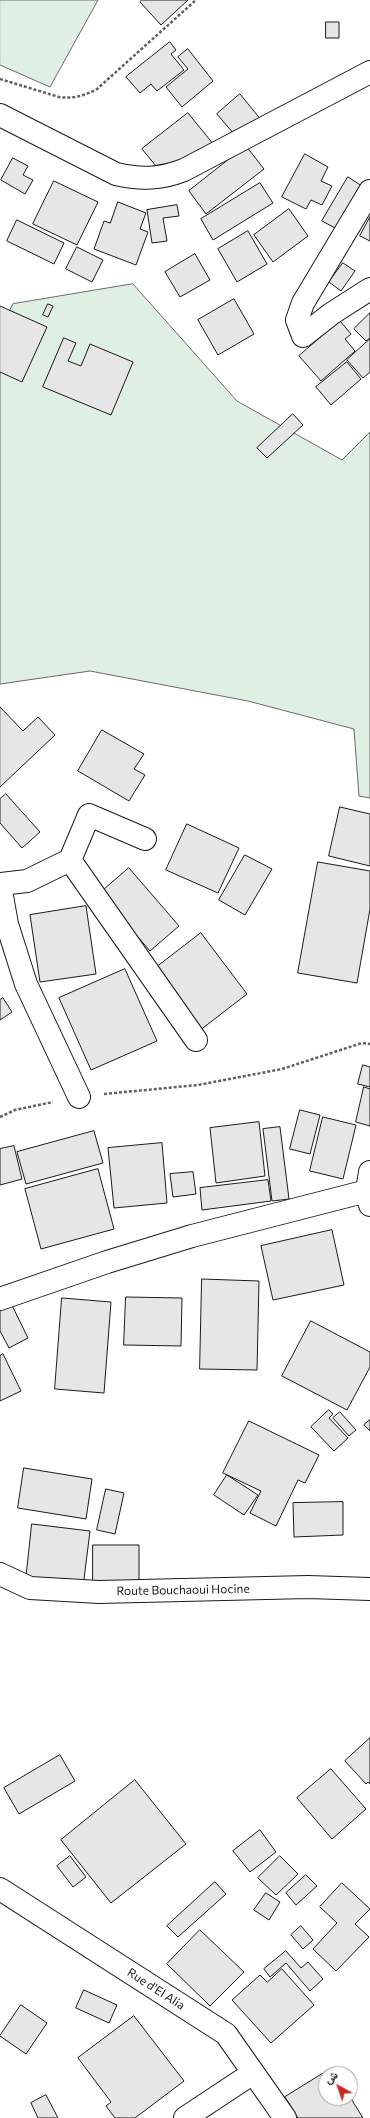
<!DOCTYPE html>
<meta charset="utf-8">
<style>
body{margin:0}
#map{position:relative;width:370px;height:2118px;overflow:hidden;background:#fff;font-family:Commissioner,Vazirmatn,sans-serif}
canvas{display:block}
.north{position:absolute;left:318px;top:2066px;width:40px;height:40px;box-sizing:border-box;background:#fff;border:1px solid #a3a3a3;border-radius:50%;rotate:320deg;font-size:11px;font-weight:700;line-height:16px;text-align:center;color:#1a1a1a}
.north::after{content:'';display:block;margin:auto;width:14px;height:18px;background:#c62828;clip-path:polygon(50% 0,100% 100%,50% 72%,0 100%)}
</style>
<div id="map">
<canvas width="370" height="2118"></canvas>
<div class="north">ش</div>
</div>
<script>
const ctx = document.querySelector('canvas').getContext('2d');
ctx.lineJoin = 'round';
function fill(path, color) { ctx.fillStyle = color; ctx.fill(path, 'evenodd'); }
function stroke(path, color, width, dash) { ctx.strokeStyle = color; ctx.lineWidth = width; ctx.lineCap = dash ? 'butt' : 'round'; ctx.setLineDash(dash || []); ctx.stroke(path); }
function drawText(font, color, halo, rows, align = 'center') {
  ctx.font = font + ' Commissioner,sans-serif'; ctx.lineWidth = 3; ctx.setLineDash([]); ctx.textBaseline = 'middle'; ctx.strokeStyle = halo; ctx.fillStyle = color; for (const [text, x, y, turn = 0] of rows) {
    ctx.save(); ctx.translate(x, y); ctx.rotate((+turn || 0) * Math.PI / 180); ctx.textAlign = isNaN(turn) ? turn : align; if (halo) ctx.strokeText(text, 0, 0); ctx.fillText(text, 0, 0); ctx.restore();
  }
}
const green = new Path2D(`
 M 0,0 L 98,0 L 50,87 L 0,65 Z
 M 133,284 L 237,401 L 342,460 L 370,432 L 370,798 L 359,796 L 354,729 L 248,701 L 90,671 L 0,684 L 0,328 L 13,304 Z`);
const building = new Path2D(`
 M 142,0 L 188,0 L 161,25 L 140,2 Z
 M 326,22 L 339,22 L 339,38 L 326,38 Z
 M 170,42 L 176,50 L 171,54 L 184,70 L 157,91 L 151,84 L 140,93 L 126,77 Z
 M 188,49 L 213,81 L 182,107 L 166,87 L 188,69 L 178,57 Z
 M 240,94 L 262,121 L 239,140 L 217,114 Z
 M 188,113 L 214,145 L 203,154 L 199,149 L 178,167 L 174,162 L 161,172 L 142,149 Z
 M 246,146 L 264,169 L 206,214 L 189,191 Z
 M 305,154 L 328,167 L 321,181 L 332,186 L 322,205 L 311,200 L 306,209 L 282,197 Z
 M 13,158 L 28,166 L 23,175 L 33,180 L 25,194 L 1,180 Z
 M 348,177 L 362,186 L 337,229 L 322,221 Z
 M 54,181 L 98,202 L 77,245 L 33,224 Z
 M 260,183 L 273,203 L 213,240 L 201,219 Z
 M 118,202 L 146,213 L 140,229 L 148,232 L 136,265 L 94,249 L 104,221 L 110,223 Z
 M 177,205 L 179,216 L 163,218 L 167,241 L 152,243 L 147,210 Z
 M 289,209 L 308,236 L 273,262 L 254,235 Z
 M 370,217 L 370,241 L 360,236 Z
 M 17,220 L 64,243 L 54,264 L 7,241 Z
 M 248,231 L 267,264 L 237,282 L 218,249 Z
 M 77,247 L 103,260 L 92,282 L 66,269 Z
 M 195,254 L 210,280 L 180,297 L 165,272 Z
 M 343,263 L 355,271 L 341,291 L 329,282 Z
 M 234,299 L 254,334 L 218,355 L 198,320 Z
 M 48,304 L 53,306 L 48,317 L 43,315 Z
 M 0,306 L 47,327 L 22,382 L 0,372 Z
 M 370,313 L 370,338 L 366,341 L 354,329 Z
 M 340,321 L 351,334 L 345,339 L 355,351 L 321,381 L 299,356 Z
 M 64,338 L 76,343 L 68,361 L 81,366 L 90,344 L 133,362 L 111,415 L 43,387 Z
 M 370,339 L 370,372 L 363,378 L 347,360 Z
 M 347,362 L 361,379 L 331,405 L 316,387 Z
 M 293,414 L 303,425 L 267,458 L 257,448 Z
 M 0,707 L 23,731 L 38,717 L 55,735 L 0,787 Z
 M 102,730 L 144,754 L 134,769 L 145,775 L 129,801 L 78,771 Z
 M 6,794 L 40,832 L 22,848 L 0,823 L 0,799 Z
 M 340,807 L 370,814 L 370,866 L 329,856 Z
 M 187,824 L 239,848 L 218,893 L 166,870 Z
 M 245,855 L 272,869 L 245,915 L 219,900 Z
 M 318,862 L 370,871 L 370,909 L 357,983 L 298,973 Z
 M 129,868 L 179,926 L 150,951 L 100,893 Z
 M 86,906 L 96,974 L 40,982 L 30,915 Z
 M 201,933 L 247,994 L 199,1031 L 153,970 Z
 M 125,969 L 157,1041 L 91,1070 L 59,998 Z
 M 3,998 L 12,1012 L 0,1020 L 0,1000 Z
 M 363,1065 L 370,1067 L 370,1087 L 358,1084 Z
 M 364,1087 L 370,1089 L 370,1126 L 356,1122 Z
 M 300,1110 L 320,1115 L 310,1154 L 290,1149 Z
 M 323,1117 L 356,1125 L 343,1179 L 310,1171 Z
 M 259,1122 L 265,1176 L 216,1183 L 210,1128 Z
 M 280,1127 L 289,1199 L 272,1201 L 263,1129 Z
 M 94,1131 L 103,1163 L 26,1184 L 17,1152 Z
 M 162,1143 L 167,1203 L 114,1208 L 108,1148 Z
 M 14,1146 L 22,1179 L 0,1185 L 0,1149 Z
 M 98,1169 L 114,1229 L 41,1249 L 25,1189 Z
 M 193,1172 L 196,1194 L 173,1197 L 170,1174 Z
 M 268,1180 L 271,1201 L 202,1210 L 200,1188 Z
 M 332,1230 L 344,1285 L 273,1300 L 261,1246 Z
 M 202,1279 L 259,1281 L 257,1370 L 200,1369 Z
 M 3,1287 L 28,1338 L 9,1348 L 0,1331 L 0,1289 Z
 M 126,1297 L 182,1298 L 181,1346 L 124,1345 Z
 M 62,1298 L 111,1302 L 104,1393 L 55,1389 Z
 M 311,1321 L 370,1352 L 370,1367 L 347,1410 L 282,1376 Z
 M 3,1354 L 21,1391 L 0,1401 L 0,1356 Z
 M 329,1410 L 333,1414 L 329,1418 L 348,1438 L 334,1451 L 311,1427 Z
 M 340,1412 L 356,1430 L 349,1436 L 333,1418 Z
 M 370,1420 L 370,1431 L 364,1425 Z
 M 249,1421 L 319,1455 L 305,1483 L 298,1480 L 276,1526 L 250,1513 L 261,1491 L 223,1473 Z
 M 24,1468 L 92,1479 L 86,1519 L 18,1508 Z
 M 227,1475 L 258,1495 L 244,1515 L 214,1495 Z
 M 106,1489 L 124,1493 L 115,1534 L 97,1530 Z
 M 343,1502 L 343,1535 L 294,1537 L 293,1503 Z
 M 32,1524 L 90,1531 L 83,1587 L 26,1580 Z
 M 93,1545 L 139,1545 L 139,1583 L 93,1583 Z
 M 370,1738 L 370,1784 L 368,1782 L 366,1784 L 345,1761 Z
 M 60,1755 L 75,1781 L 19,1814 L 4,1788 Z
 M 331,1769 L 366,1809 L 332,1839 L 297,1798 Z
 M 135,1780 L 186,1844 L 111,1903 L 61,1840 Z
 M 260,1830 L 276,1852 L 250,1872 L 233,1851 Z
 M 70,1856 L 86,1877 L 73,1887 L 57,1866 Z
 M 280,1856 L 298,1874 L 276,1895 L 258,1878 Z
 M 306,1875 L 317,1886 L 296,1905 L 286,1893 Z
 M 215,1882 L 226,1894 L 178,1937 L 167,1926 Z
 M 342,1883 L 370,1909 L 355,1924 L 369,1937 L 336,1971 L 313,1949 L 337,1923 L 320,1907 Z
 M 266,1893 L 280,1902 L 269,1920 L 254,1910 Z
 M 301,1926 L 313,1940 L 303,1949 L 291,1935 Z
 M 200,1930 L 244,1972 L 210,2006 L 167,1964 Z
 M 286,1951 L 301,1968 L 308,1962 L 323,1979 L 310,1991 L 286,1963 L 270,1977 L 264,1969 Z
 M 282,1969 L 314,2005 L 271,2043 L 232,2000 L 260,1975 L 267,1982 Z
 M 84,1990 L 117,2005 L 109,2023 L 76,2008 Z
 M 21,2005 L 47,2023 L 26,2054 L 0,2036 Z
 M 134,2016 L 184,2081 L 135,2118 L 115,2118 L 106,2106 L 111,2102 L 78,2058 Z
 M 332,2068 L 336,2074 L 326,2074 L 326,2098 L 350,2097 L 363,2118 L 298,2118 L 285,2097 Z
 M 46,2095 L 58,2118 L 38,2118 L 31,2103 Z`);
const path = new Path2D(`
 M 0,79 L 59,97 C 73,99 84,96 97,89 L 196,0
 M 104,1094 L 198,1085 L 282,1069 L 362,1043 L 370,1044
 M 0,1117 L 15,1110 L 53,1102`);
const minor = new Path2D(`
 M 0,115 L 116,174 C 141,180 161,179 184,170 L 370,72
 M 370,191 L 303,303 L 297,320 L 303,336 L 331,314 L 370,289
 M 70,860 L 196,1040
 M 0,884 L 27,881 L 70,860 L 89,815 L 145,839
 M 0,885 L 7,924 L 26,984 L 79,1097
 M 370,1172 L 367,1191 L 370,1205
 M 0,1299 L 107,1262 L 192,1236 L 367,1191
 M 0,1574 L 30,1588 L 99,1592 L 308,1587 L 370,1589
 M 0,1889 L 226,2034 L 285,2118
 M 185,2118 L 253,2073`);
const streetNames = [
 ["Route Bouchaoui Hocine",183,1590,-1],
 ["Rue d'El Alia",156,1989,33]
];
fill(green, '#e0efe3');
stroke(green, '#6a6a6a', 1);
fill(building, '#e6e6e6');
stroke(building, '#1a1a1a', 1);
stroke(minor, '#1a1a1a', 24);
stroke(path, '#5f5f5f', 2.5, [3, 2]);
stroke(minor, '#fff', 22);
drawText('12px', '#1a1a1a', '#fff', streetNames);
</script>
